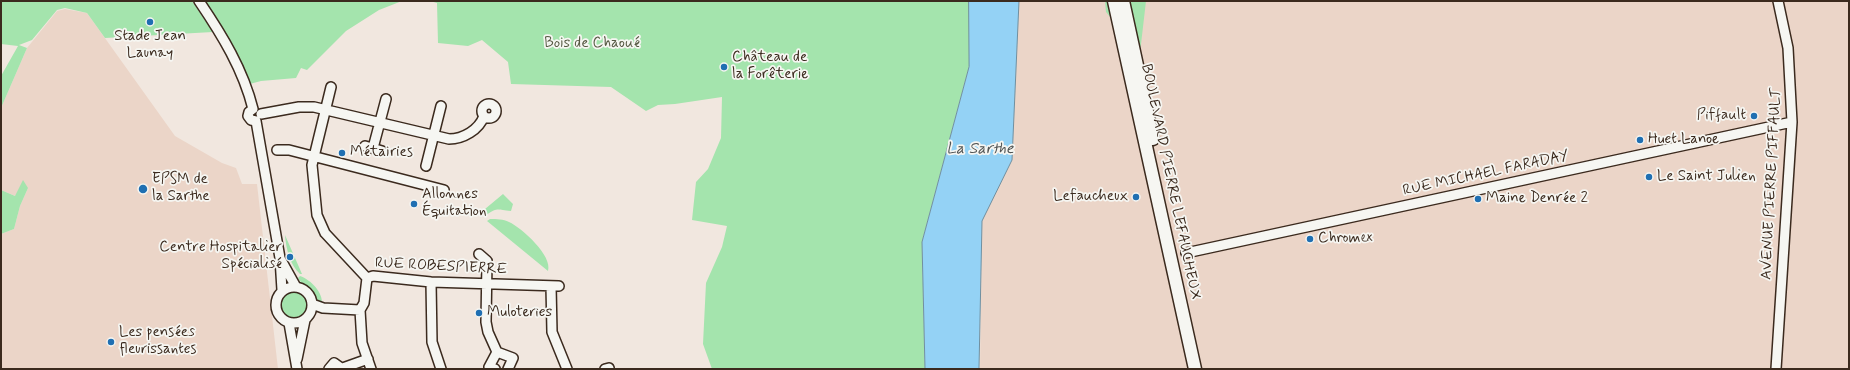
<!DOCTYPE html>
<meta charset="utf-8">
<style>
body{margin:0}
#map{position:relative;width:1850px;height:370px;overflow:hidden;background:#f1e7df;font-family:Mynerve,sans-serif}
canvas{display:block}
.frame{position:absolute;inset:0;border:2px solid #3b2a1e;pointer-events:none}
</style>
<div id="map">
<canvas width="1850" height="370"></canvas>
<div class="frame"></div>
</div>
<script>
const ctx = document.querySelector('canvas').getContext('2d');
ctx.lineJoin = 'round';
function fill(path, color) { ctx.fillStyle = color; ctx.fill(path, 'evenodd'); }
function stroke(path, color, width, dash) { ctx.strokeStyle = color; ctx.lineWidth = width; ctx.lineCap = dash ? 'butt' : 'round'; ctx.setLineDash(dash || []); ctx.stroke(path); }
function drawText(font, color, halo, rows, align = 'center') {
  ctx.font = font + ' Mynerve,sans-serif'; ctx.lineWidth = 3.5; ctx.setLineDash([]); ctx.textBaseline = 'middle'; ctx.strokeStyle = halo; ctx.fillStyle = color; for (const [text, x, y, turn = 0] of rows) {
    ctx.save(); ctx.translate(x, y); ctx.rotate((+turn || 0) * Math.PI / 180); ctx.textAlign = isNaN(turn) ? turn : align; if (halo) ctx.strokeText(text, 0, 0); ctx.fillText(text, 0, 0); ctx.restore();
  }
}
const built = new Path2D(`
 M 1019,1 L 1849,1 L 1849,369 L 980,369 L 982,220 L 1012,160 Z
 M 65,9 L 87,13 L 175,136 L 222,163 L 236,168 L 242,184 L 257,184 L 278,369 L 1,369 L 1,234 L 14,229 L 20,206 L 28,188 L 15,196 L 1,190 L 1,108 L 27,48 L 57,11 Z`);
const green = new Path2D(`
 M 1,1 L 192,1 L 213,32 L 105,38 L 87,13 L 65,8 L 57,10 L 32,40 L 19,45 L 27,48 L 1,108 L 1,76 L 18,46 L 1,44 Z
 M 199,1 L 402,1 L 379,10 L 346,31 L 307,70 L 301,68 L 296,78 L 261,81 L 246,85 Z
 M 430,1 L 969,1 L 969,67 L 922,242 L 925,369 L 712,369 L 703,344 L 706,283 L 722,247 L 727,226 L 692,220 L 696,182 L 708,169 L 721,138 L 722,97 L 675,104 L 658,105 L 646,111 L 611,87 L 511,84 L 508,62 L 482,40 L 468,46 L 438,43 L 437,3 Z
 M 1105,1 L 1114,1 L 1121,30 L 1106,12 Z
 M 1123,1 L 1146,1 L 1138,70 Z
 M 23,180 L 28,188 L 20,206 L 14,229 L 1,234 L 1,190 L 15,196 Z
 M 503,194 L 513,204 L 511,211 C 496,210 499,207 486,215 L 479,214 Z
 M 490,219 C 497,219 503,219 509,222 C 522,228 553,256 548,271 L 487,221 Z
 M 285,235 L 302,274 L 300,274 C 290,265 286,249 285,235 Z
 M 300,276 C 311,280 323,292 322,304 C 320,303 299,281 298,278 Z
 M280 305a14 14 0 1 1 28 0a14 14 0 1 1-28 0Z`);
const water = new Path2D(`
 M 969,1 L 1019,1 L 1012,160 L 982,221 L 979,369 L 925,369 L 922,242 L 969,67 Z`);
const minor = new Path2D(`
 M 199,1 C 222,35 243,69 253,109
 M 331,87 L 312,165 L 317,215 L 325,233 L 367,278
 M482 111a7 7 0 1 1 14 0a7 7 0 1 1-14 0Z
 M 253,109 L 249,112 L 248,116 L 251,120 L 256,121
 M 261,114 L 299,107 L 314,107 L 449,139 C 463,139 479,130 484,116
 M 256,121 L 280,258 L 282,290
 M 365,146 L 382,151
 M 373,148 L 386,99
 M 277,150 L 289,150 L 444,190
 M 426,166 L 441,106
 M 1186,253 L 1792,122
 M 479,254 L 487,261 L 486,322 L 488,332 L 497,352 L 513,358 L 508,369
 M 281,260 L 296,287
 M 367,278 L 373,276 L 431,282 L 559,286
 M 367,278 L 364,303 L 360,310 L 362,343 L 371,369
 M 431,282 L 432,342 L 441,369
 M 551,286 L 552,332 L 567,369
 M276 305a18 18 0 1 1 36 0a18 18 0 1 1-36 0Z
 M 312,304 L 323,308 L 360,310
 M 289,323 L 297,369
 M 297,359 L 305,320
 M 329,369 L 334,363 L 341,368
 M 340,369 L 368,359
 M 495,369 L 489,367 L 497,352
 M 605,369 L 609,368
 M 1776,369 L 1792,122 L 1788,48 L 1778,1`);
const major = new Path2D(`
 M 1114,1 L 1195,369
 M 1123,1 L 1153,139`);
const markers = [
 [150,22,4,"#1f6fb2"],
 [724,67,4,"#1f6fb2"],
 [1754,116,4,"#1f6fb2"],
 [1640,140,4,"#1f6fb2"],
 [342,153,4,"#1f6fb2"],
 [1649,177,4,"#1f6fb2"],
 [143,189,5,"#1f6fb2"],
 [1136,197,4,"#1f6fb2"],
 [1478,199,4,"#1f6fb2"],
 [414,204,4,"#1f6fb2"],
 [1310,239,4,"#1f6fb2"],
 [290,257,4,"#1f6fb2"],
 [479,313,4,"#1f6fb2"],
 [111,342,4,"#1f6fb2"]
];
const poiNames = [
 ["Stade Jean",150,37,"center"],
 ["Launay",150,54,"center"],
 ["Château de",732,58],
 ["la Forêterie",732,75],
 ["Piffault",1746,116,"right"],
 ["Huet Lanoe",1648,140],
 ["Métairies",350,153],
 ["Le Saint Julien",1657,177],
 ["EPSM de",152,180],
 ["la Sarthe",152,197],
 ["Allonnes",422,195],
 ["Équitation",422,212],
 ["Lefaucheux",1128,197,"right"],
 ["Maine Denrée 2",1486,199],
 ["Chromex",1318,239],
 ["Centre Hospitalier",282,248,"right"],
 ["Spécialisé",282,265,"right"],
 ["Muloteries",487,313],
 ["Les pensées",119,333],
 ["fleurissantes",119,350]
];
const parkNames = [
 ["Bois de Chaoué",592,44]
];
const streetNames = [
 ["RUE MICHAEL FARADAY",1486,174,-12],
 ["BOULEVARD PIERRE LEFAUCHEUX",1170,182,78],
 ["AVENUE PIERRE PIFFAULT",1772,184,-87],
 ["RUE ROBESPIERRE",441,267,3]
];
const waterNames = [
 ["La Sarthe",980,150]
];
fill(built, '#ebd5c8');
fill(green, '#a4e4ad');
fill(water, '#94d2f5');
stroke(water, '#708f9f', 1);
stroke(minor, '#3b2a1e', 12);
stroke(major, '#3b2a1e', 15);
stroke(minor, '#f6f6f2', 9);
stroke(major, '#f6f6f2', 12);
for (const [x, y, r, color] of markers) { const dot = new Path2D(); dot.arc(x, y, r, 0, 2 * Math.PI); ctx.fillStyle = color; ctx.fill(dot); stroke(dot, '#f6f6f2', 1.5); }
drawText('15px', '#3b2a1e', '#f6f6f2', poiNames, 'left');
drawText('15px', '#555842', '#f6f6f2', parkNames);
drawText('15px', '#3b2a1e', '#f6f6f2', streetNames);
drawText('italic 16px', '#515454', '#f6f6f2', waterNames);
</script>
